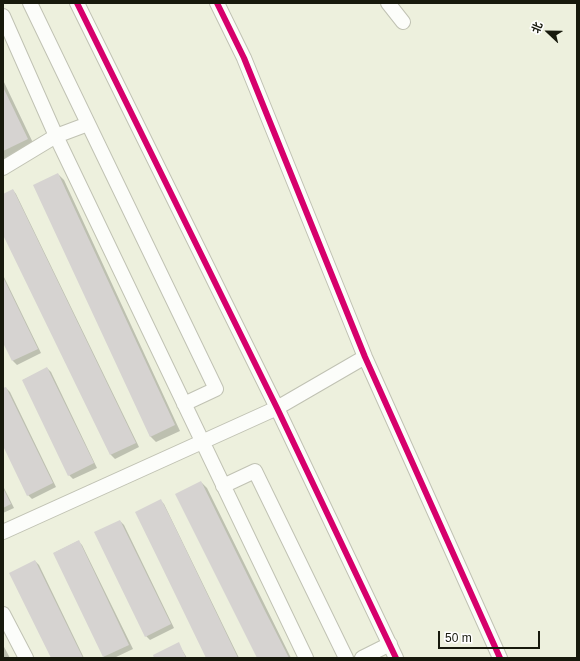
<!DOCTYPE html>
<meta charset="utf-8">
<style>
body{margin:0}
#map{position:relative;width:580px;height:661px;overflow:hidden;background:#edf0dd;font-family:Arial,"Noto Sans SC",sans-serif}
canvas{display:block}
.frame{position:absolute;inset:0;border:4px solid #17190c;pointer-events:none}
.north{position:absolute;left:528px;top:12px;width:40px;height:40px;-webkit-text-stroke:3px #fff;paint-order:stroke;rotate:292deg;font-size:11px;font-weight:700;line-height:16px;text-align:center;color:#17190c}
.north::after{content:'';display:block;margin:auto;width:14px;height:18px;background:#17190c;clip-path:polygon(50% 0,100% 100%,50% 72%,0 100%)}
.scale{position:absolute;left:438px;top:631px;width:102px;height:18px;box-sizing:border-box;border:2px solid #17190c;border-top:0;padding-left:5px;font-size:12px;line-height:14px;white-space:nowrap;color:#17190c;-webkit-text-stroke:3px #fff;paint-order:stroke}
</style>
<div id="map">
<canvas width="580" height="661"></canvas>
<div class="frame"></div>
<div class="north">北</div>
<div class="scale">50 m</div>
</div>
<script>
const ctx = document.querySelector('canvas').getContext('2d');
ctx.lineJoin = 'round';
function fill(path, color) { ctx.fillStyle = color; ctx.fill(path, 'evenodd'); }
function stroke(path, color, width, dash) { ctx.strokeStyle = color; ctx.lineWidth = width; ctx.lineCap = dash ? 'butt' : 'round'; ctx.setLineDash(dash || []); ctx.stroke(path); }
const shadow = new Path2D(`
 M 3,80 L 35,147 L 3,162 Z
 M 58,174 L 64,180 L 180,431 L 156,442 L 150,436 Z
 M 13,190 L 16,194 L 139,447 L 115,459 L 111,455 L 3,233 L 3,195 Z
 M 3,275 L 41,353 L 17,365 L 13,361 L 3,341 Z
 M 47,368 L 51,372 L 97,468 L 73,479 L 69,475 L 23,380 Z
 M 6,388 L 10,392 L 56,487 L 32,499 L 28,495 L 3,444 L 3,389 Z
 M 201,482 L 207,488 L 291,658 L 258,658 Z
 M 3,486 L 14,508 L 3,513 Z
 M 160,500 L 164,504 L 239,658 L 207,658 Z
 M 120,521 L 124,525 L 174,628 L 150,640 L 146,636 Z
 M 78,541 L 82,545 L 133,649 L 114,658 L 104,657 L 54,553 Z
 M 35,561 L 39,565 L 84,658 L 52,658 Z
 M 178,643 L 187,658 L 155,658 Z
 M 3,645 L 10,658 L 3,658 Z`);
const building = new Path2D(`
 M 3,87 L 28,139 L 3,151 Z
 M 58,173 L 175,425 L 150,437 L 33,185 Z
 M 13,189 L 136,443 L 110,455 L 3,235 L 3,194 Z
 M 3,277 L 38,349 L 12,361 L 3,343 Z
 M 47,367 L 94,463 L 68,476 L 22,380 Z
 M 6,387 L 53,483 L 27,496 L 3,446 L 3,388 Z
 M 201,481 L 264,609 L 289,658 L 257,658 L 175,494 Z
 M 3,488 L 11,504 L 3,508 Z
 M 161,499 L 173,523 L 238,658 L 206,658 L 159,561 L 135,512 Z
 M 120,520 L 171,624 L 145,637 L 94,532 Z
 M 79,540 L 129,645 L 103,657 L 53,553 Z
 M 35,560 L 83,658 L 51,658 L 9,573 Z
 M 179,642 L 186,658 L 154,658 L 153,655 Z`);
const minor = new Path2D(`
 M 30,3 L 216,389 L 184,404
 M 77,3 L 277,408 L 396,658
 M 217,3 L 244,58 L 365,357 L 500,658
 M 388,3 L 403,22
 M 3,16 L 56,136 L 306,658
 M 3,168 L 56,136 L 88,124
 M 223,486 L 255,471 L 346,658
 M 3,532 L 277,408 L 365,357
 M 3,614 L 26,658
 M 362,658 L 390,644`);
const cycleway = new Path2D(`
 M 77,3 L 277,408 L 396,658
 M 217,3 L 244,58 L 365,357 L 500,658`);
fill(shadow, '#0003');
fill(building, '#d6d3d1');
stroke(minor, '#c0c2b3', 16);
stroke(minor, '#fcfdfa', 14);
stroke(cycleway, '#d6006c', 6);
</script>
